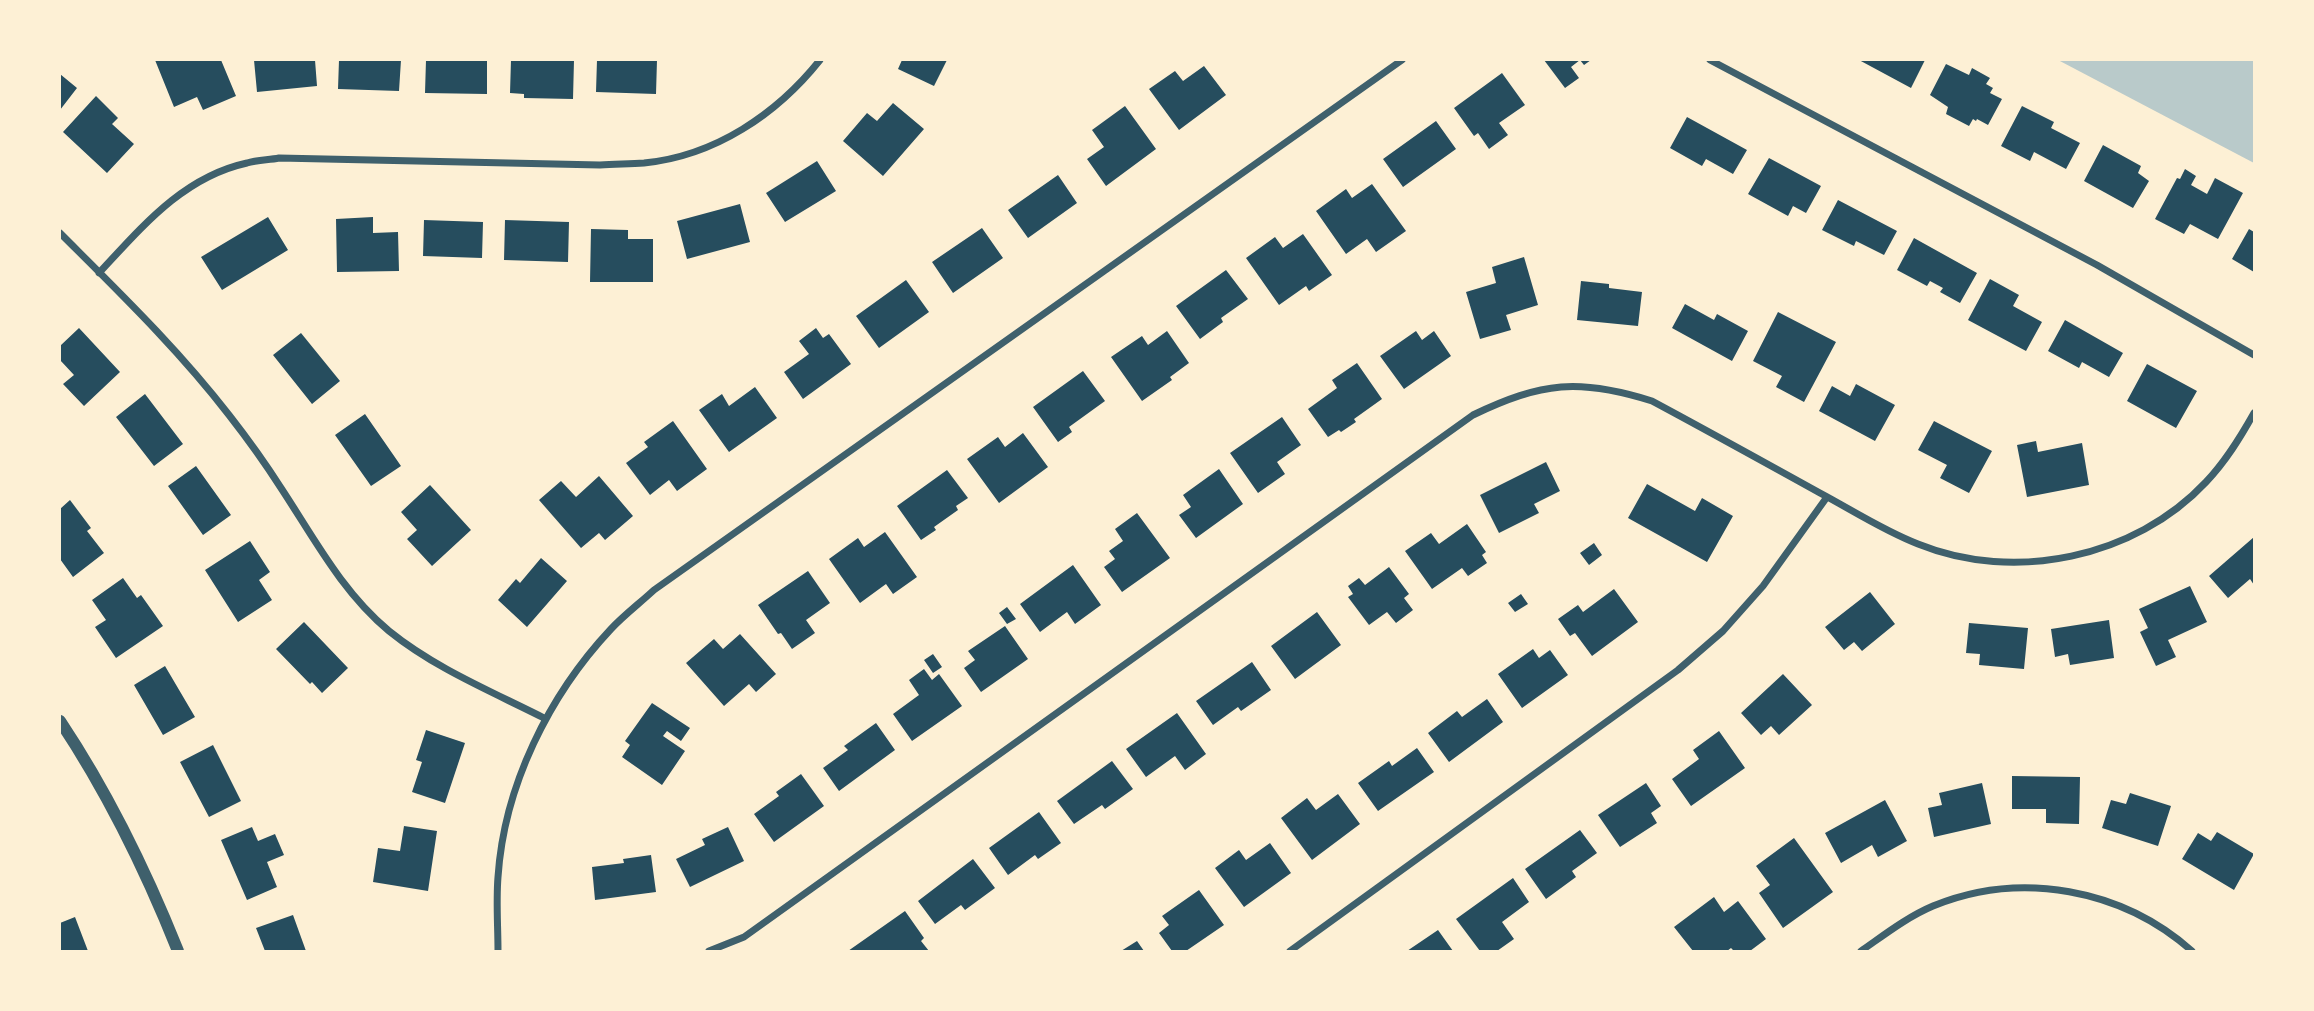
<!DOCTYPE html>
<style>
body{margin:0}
#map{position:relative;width:2314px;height:1011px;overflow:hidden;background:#fdf0d5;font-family:Lato,sans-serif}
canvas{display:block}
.frame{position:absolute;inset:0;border:61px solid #fdf0d5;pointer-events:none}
</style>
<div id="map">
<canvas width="2314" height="1011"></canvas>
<div class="frame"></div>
</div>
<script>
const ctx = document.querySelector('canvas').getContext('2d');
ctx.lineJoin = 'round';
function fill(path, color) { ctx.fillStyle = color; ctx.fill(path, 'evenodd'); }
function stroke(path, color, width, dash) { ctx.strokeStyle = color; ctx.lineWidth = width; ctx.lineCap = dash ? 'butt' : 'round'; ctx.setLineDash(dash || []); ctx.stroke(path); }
const green = new Path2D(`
 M 2058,60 L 2254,60 L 2254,163 Z`);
const building = new Path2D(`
 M 155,60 L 221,60 L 236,96 L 203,110 L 197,97 L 174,107 Z
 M 254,60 L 315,60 L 317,86 L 257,92 Z
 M 339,60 L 401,60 L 399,91 L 338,89 Z
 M 426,60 L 487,60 L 487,94 L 425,93 Z
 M 511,60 L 574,60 L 573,99 L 524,98 L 524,94 L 510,93 Z
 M 597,60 L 657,60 L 656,94 L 596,92 Z
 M 902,60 L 947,60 L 934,86 L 898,69 Z
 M 1544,60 L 1591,60 L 1584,65 L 1580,60 L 1571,67 L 1579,78 L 1565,88 Z
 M 1859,60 L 1925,60 L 1911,88 Z
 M 1946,64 L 1969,75 L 1972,68 L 1990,78 L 1986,84 L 1993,88 L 1990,93 L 2002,99 L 1988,125 L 1977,119 L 1976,121 L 1973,119 L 1969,126 L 1946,114 L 1948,107 L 1930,95 Z
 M 1204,66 L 1226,95 L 1179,130 L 1149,89 L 1175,71 L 1183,81 Z
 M 1502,73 L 1525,105 L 1499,123 L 1508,135 L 1489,149 L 1478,133 L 1474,136 L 1454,108 Z
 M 60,74 L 77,88 L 60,110 Z
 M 96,96 L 118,118 L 112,124 L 134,144 L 107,173 L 63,132 Z
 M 893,103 L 924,129 L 883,176 L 843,141 L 867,113 L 877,121 Z
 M 1125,106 L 1156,149 L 1106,186 L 1087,159 L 1104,147 L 1092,130 Z
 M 2022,106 L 2054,122 L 2051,128 L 2080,143 L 2066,169 L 2034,152 L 2030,161 L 2001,146 Z
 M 1687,117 L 1747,150 L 1733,174 L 1706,159 L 1702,166 L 1670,148 Z
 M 1436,121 L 1456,149 L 1403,187 L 1383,159 Z
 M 2103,145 L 2141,166 L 2138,173 L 2149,181 L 2133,208 L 2084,181 Z
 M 1769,158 L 1821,186 L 1806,213 L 1793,206 L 1788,216 L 1748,194 Z
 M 817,161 L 836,191 L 785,222 L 766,193 Z
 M 2185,169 L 2196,176 L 2191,185 L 2207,194 L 2215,178 L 2243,193 L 2218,239 L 2190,224 L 2184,234 L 2155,219 L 2177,178 L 2180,179 Z
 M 1058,175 L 1077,203 L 1028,238 L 1008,210 Z
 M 1372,184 L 1406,231 L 1376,252 L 1367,239 L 1346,254 L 1316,211 L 1346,189 L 1352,198 Z
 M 1838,200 L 1897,231 L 1884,255 L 1856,241 L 1854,246 L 1822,230 Z
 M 740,204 L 750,242 L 687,259 L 677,221 Z
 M 268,217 L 288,250 L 222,290 L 201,257 Z
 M 373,217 L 373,233 L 398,232 L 399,271 L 337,272 L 336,219 Z
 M 424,220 L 483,222 L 482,258 L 423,256 Z
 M 505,220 L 569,222 L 568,262 L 504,260 Z
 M 982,228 L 1003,258 L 953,293 L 932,262 Z
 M 591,229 L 628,230 L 628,239 L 653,239 L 653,282 L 590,282 Z
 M 2249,229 L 2254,232 L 2254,272 L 2232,259 Z
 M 1303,234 L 1332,275 L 1309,291 L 1306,286 L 1279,305 L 1246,258 L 1275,237 L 1283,248 Z
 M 1914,238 L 1977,273 L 1960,303 L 1940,292 L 1943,288 L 1930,281 L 1927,286 L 1897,270 Z
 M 1524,257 L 1538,305 L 1506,315 L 1511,330 L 1480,339 L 1466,292 L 1496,283 L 1492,267 Z
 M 1226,270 L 1248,299 L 1221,318 L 1223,322 L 1200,339 L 1176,306 Z
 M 1990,279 L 2019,295 L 2013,306 L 2042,322 L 2026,351 L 1968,320 Z
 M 906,280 L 929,312 L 879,348 L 856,316 Z
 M 1581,281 L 1609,284 L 1609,288 L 1642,292 L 1638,326 L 1577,320 Z
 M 1685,304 L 1714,320 L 1717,314 L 1748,331 L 1732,361 L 1672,328 Z
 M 1778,312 L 1836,342 L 1804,402 L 1776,387 L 1782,376 L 1753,361 Z
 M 2065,320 L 2123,353 L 2109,377 L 2082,362 L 2079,368 L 2048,351 Z
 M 79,328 L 120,372 L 84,406 L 63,384 L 74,375 L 60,360 L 60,346 Z
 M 816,328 L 823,338 L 829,334 L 851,364 L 803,399 L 784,372 L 809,354 L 799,341 Z
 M 1167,331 L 1189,363 L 1170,377 L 1172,380 L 1142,401 L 1111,357 L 1142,336 L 1148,345 Z
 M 1416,331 L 1422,340 L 1434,331 L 1451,356 L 1404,389 L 1380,356 Z
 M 301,333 L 340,381 L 312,404 L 273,355 Z
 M 1357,363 L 1382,399 L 1354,419 L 1356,422 L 1341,432 L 1339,430 L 1328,437 L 1308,409 L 1337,388 L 1332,380 Z
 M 2147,364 L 2197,391 L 2176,428 L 2127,401 Z
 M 1083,371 L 1105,401 L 1069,427 L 1072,432 L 1058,442 L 1033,407 Z
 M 1856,384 L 1895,405 L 1875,441 L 1819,411 L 1832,386 L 1850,396 Z
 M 755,387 L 777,418 L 729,452 L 699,410 L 722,394 L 729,406 Z
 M 145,394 L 183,444 L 154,466 L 116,417 Z
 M 365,414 L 401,466 L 371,486 L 335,435 Z
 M 1282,417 L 1301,445 L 1277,462 L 1285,474 L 1258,493 L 1230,453 Z
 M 673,421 L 707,469 L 677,491 L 669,480 L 650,495 L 626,463 L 648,447 L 644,442 Z
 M 1934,421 L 1992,451 L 1969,493 L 1940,478 L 1947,465 L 1918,450 Z
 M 1023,433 L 1048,467 L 999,503 L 967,459 L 998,437 L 1005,447 Z
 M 2036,441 L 2038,452 L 2082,443 L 2089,485 L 2027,497 L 2017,445 Z
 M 1546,462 L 1560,491 L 1534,504 L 1539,513 L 1499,533 L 1480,495 Z
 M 196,466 L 231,515 L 203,535 L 168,486 Z
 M 1219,469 L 1243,504 L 1196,538 L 1179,515 L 1191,507 L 1183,495 Z
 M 947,470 L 968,498 L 956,506 L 958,510 L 934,527 L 936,530 L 921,540 L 897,506 Z
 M 599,476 L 633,516 L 605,540 L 599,533 L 581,548 L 539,500 L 561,481 L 576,497 Z
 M 1647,484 L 1695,511 L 1702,498 L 1733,516 L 1707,562 L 1628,518 Z
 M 430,485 L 471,530 L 432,566 L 407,539 L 417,530 L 401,512 Z
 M 70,500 L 91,528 L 87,531 L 104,553 L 73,577 L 60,559 L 60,509 Z
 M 1137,513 L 1170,558 L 1122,592 L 1104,567 L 1115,559 L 1109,551 L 1123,541 L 1115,529 Z
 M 1467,524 L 1486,552 L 1482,555 L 1487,563 L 1468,576 L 1462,568 L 1432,589 L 1405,551 L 1431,533 L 1439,544 Z
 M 885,532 L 917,577 L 893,594 L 886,584 L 860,603 L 829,559 L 858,538 L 864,547 Z
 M 2254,537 L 2254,585 L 2250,579 L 2228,598 L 2209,576 Z
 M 250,541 L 270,572 L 259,580 L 272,600 L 238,622 L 205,570 Z
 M 1594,543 L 1602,555 L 1589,565 L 1580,553 Z
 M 541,558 L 567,581 L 527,627 L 498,600 L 516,579 L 520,583 Z
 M 1073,565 L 1101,605 L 1075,624 L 1067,612 L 1040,632 L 1020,604 Z
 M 1389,567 L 1409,594 L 1404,598 L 1413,610 L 1396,623 L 1387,612 L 1369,625 L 1348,597 L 1353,594 L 1348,586 L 1359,578 L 1365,585 Z
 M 808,571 L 830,603 L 806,620 L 815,633 L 792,649 L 781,633 L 778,634 L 758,605 Z
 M 123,578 L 137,598 L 141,595 L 163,626 L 116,658 L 95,627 L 106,620 L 92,600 Z
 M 2190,586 L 2207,622 L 2168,640 L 2176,657 L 2156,666 L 2140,632 L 2148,628 L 2139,609 Z
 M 1614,589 L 1638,622 L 1592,656 L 1575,633 L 1570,636 L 1558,619 L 1578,605 L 1583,612 Z
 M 1870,592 L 1895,624 L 1862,651 L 1854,642 L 1844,650 L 1825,627 Z
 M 1521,594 L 1528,604 L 1515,612 L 1508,603 Z
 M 1007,607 L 1016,619 L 1007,624 L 999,613 Z
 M 1317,612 L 1341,645 L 1295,679 L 1271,646 Z
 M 2109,620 L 2114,658 L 2070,665 L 2068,654 L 2055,657 L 2051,629 Z
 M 304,622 L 348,668 L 322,693 L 312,682 L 310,684 L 276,649 Z
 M 1969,623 L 2028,628 L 2024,669 L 1979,665 L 1980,654 L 1966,653 Z
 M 1005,626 L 1028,659 L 981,692 L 964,668 L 975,660 L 968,651 Z
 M 740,634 L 776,674 L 756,692 L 749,684 L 724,706 L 686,663 L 714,639 L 723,649 Z
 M 1533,649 L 1539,658 L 1550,650 L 1568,675 L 1522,708 L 1498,674 Z
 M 933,654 L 942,667 L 933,673 L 924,660 Z
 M 1252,662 L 1271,690 L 1241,711 L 1238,707 L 1213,725 L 1196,701 Z
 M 165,666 L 195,717 L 163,735 L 134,685 Z
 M 924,669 L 932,680 L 939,674 L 962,706 L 912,741 L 893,714 L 919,695 L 909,680 Z
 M 1783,674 L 1812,705 L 1779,735 L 1771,726 L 1761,735 L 1741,713 Z
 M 1487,699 L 1503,722 L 1449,762 L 1428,733 L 1457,711 L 1462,717 Z
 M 652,703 L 690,728 L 681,741 L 667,731 L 663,736 L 685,751 L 662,785 L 622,757 L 630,745 L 625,741 Z
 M 1177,713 L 1206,754 L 1185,770 L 1175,756 L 1146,777 L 1126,749 Z
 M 876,723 L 895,750 L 839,791 L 823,768 L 848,750 L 844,746 Z
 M 426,730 L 465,743 L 445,803 L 412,792 L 422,762 L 416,760 Z
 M 1719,731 L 1745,768 L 1691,806 L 1672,779 L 1699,759 L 1693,750 Z
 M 213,745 L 241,801 L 209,817 L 180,762 Z
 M 1417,748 L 1434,772 L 1378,811 L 1358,783 L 1389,761 L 1392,766 Z
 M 1112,761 L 1133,789 L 1105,809 L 1102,805 L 1074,824 L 1057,801 Z
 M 801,774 L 824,806 L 774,842 L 754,814 L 779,796 L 776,792 Z
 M 2012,776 L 2080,777 L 2079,824 L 2046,823 L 2046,809 L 2012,809 Z
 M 1646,783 L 1661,806 L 1651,813 L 1657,823 L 1620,847 L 1598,815 Z
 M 1982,783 L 1991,824 L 1934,837 L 1928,808 L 1942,805 L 1939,793 Z
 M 2130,793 L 2171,806 L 2158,846 L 2102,828 L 2111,800 L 2126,804 Z
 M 1338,794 L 1360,824 L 1312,860 L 1281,818 L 1307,798 L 1316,810 Z
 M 1885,800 L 1907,841 L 1878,857 L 1872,845 L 1841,863 L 1825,833 Z
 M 1039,812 L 1061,843 L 1038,859 L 1035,855 L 1008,875 L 989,848 Z
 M 404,826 L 437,831 L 428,891 L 373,882 L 378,848 L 400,851 Z
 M 252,827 L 258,841 L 275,834 L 284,855 L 267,862 L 277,887 L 247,900 L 221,840 Z
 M 728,827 L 744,861 L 690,887 L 676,859 L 705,845 L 702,839 Z
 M 1580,830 L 1597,853 L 1572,871 L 1576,877 L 1546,899 L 1525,869 Z
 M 2217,832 L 2254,854 L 2234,890 L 2182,859 L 2198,833 L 2211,841 Z
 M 1794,838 L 1833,892 L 1783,928 L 1759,893 L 1770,885 L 1756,866 Z
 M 1270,843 L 1291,873 L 1244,907 L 1215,868 L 1239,850 L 1246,860 Z
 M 651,855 L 656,892 L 595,900 L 592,867 L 624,863 L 623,859 Z
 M 973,859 L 995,888 L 965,910 L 961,905 L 935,924 L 918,901 Z
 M 1513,878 L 1529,902 L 1502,922 L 1514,939 L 1497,951 L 1480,951 L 1456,919 Z
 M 1199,890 L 1224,925 L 1186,951 L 1172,951 L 1159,933 L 1169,925 L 1162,916 Z
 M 1714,897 L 1724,912 L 1738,901 L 1766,939 L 1750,951 L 1734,951 L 1731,948 L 1727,951 L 1693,951 L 1674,927 Z
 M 905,911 L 924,938 L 921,941 L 929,951 L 848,951 Z
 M 293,915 L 306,951 L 265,951 L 256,928 Z
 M 75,917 L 88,951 L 60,951 L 60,923 Z
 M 1438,930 L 1453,951 L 1407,951 Z
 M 1137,941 L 1144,951 L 1121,951 Z`);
const minor = new Path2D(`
 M 1710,60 L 2097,265 L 2254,355
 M 60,233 C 119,292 178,349 229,415 C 247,438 265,463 281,488 C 314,538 342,592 389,631 C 436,669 493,692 546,719
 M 99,273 C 142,227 183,177 247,163 C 257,160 269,160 279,158 L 600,165 C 615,164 629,164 644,163 C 715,156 777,114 820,60
 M 498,951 C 498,927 496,901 498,877 C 504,786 549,695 611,629 C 624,615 640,603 654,590 L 1402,60
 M 709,951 L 744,937 L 1473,415 C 1542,382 1579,378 1652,401 C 1708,431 1764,462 1820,493 C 1852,510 1884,531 1918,544 C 2014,583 2135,558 2206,482 C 2226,461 2240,438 2254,413
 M 1290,951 L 1678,670 L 1723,631 L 1763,586 L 1827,497
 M 1861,951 C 1884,935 1907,917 1933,906 C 2021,870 2122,889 2192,951`);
const tertiary = new Path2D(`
 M 60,721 C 108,793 146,871 178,951`);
fill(green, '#b9caca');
fill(building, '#264d5e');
stroke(minor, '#3f606c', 7);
stroke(tertiary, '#3f606c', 12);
</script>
